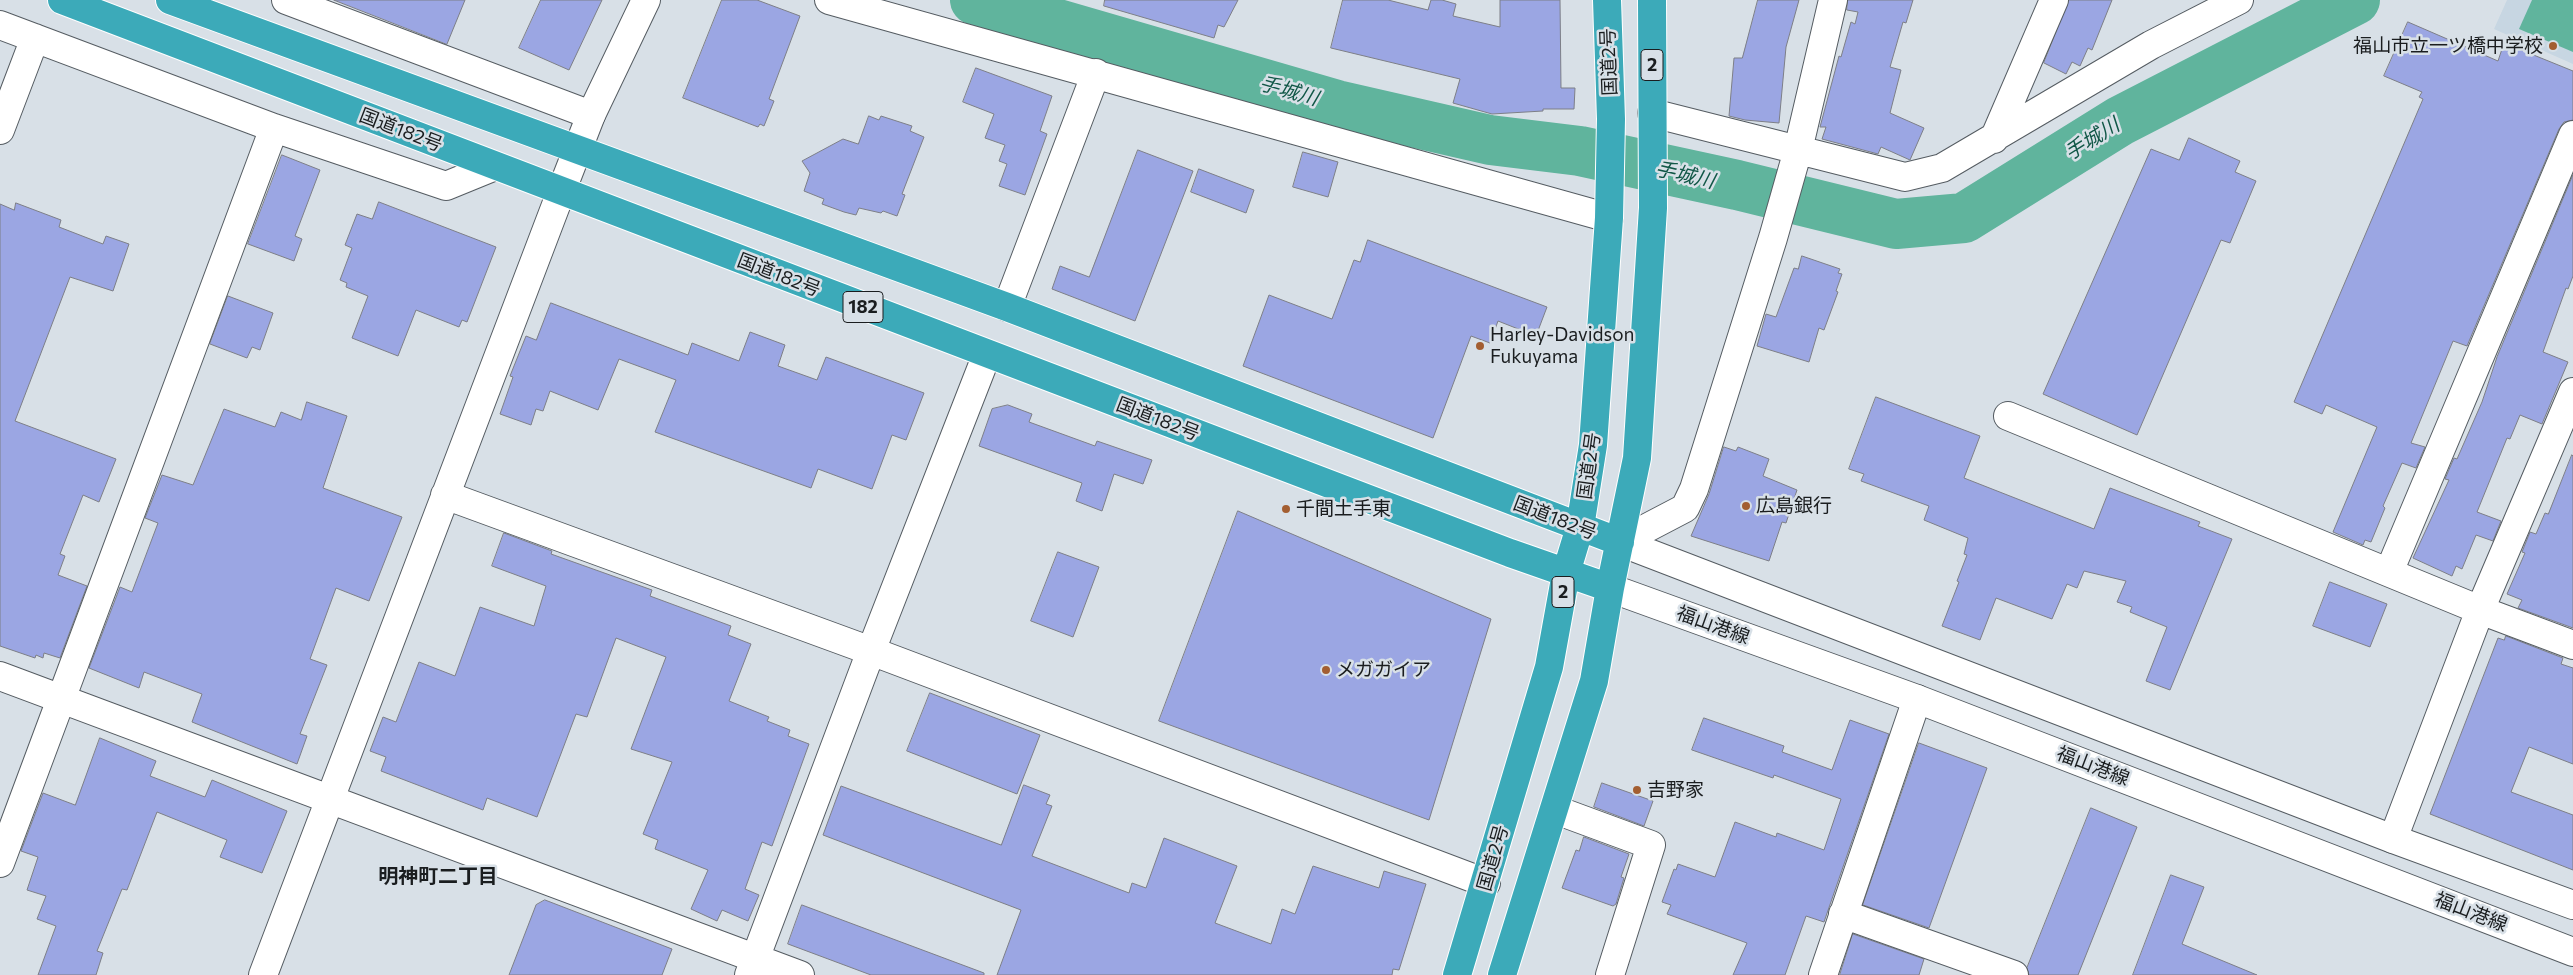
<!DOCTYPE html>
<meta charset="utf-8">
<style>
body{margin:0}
canvas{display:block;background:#d8e0e7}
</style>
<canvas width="2573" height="975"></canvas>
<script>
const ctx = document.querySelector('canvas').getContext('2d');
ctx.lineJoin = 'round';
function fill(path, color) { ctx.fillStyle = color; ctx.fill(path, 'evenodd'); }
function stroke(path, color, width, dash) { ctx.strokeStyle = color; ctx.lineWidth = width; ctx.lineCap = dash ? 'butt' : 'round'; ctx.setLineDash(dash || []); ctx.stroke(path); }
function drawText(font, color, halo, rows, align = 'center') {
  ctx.font = font + ' Commissioner,"Noto Sans JP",sans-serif'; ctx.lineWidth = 5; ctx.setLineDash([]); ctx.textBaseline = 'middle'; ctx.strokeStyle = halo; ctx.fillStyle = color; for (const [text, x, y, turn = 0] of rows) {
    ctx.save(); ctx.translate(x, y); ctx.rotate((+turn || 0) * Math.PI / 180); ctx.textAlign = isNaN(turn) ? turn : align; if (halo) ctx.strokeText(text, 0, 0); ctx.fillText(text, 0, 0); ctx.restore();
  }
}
const built = new Path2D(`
 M 2507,0 L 2573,0 L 2573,64 L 2494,29 Z`);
const water = new Path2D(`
 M 2532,0 L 2573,0 L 2573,52 L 2519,29 Z`);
const river = new Path2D(`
 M 975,0 L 1337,105 L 1490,140 L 1580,151 L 1737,185 L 1896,224 L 1964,218 L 2120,121 L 2355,0`);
const building = new Path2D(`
 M 334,0 L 465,0 L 447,44 Z
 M 541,0 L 602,0 L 569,70 L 519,48 Z
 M 722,0 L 757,0 L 800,16 L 769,99 L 774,101 L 764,126 L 760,124 L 758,127 L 683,98 Z
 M 1105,0 L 1238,0 L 1224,27 L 1218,25 L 1214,38 L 1104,6 Z
 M 1343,0 L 1388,0 L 1428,10 L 1431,0 L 1442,0 L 1456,4 L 1453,16 L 1500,27 L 1500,0 L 1560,0 L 1561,88 L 1575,88 L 1574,109 L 1543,109 L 1543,111 L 1492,114 L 1453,103 L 1460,79 L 1331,48 Z
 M 1758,0 L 1799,0 L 1786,47 L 1779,123 L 1745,120 L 1729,116 L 1734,58 L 1742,58 Z
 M 1848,0 L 1913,0 L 1906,23 L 1903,22 L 1890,67 L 1901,70 L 1890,113 L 1924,128 L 1910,160 L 1881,147 L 1878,154 L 1822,139 L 1826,127 L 1820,127 L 1839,56 L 1841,57 L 1851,22 L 1855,24 L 1858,12 L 1847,10 Z
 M 2069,0 L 2112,0 L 2092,50 L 2088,48 L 2080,66 L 2072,62 L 2066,74 L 2044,63 Z
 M 2408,22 L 2498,61 L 2504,43 L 2573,71 L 2573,120 L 2564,122 L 2559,129 L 2467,346 L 2453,341 L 2411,443 L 2425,447 L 2416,468 L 2402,463 L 2383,506 L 2385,508 L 2371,542 L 2365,540 L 2363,545 L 2333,532 L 2377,427 L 2326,405 L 2322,414 L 2294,402 L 2423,99 L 2419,97 L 2422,92 L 2384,76 Z
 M 976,68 L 1052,96 L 1040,131 L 1047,134 L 1025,195 L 999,186 L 1007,164 L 999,161 L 1005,145 L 985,138 L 994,114 L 963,102 Z
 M 869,116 L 879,120 L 881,116 L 912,126 L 910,131 L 924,137 L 902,194 L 905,195 L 897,216 L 883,211 L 881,213 L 859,208 L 856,215 L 844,212 L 822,204 L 824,199 L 804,191 L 810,173 L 802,161 L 843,139 L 858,144 Z
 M 2189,138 L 2240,161 L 2235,172 L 2256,181 L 2230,243 L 2221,240 L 2137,435 L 2043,394 L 2151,149 L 2179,160 Z
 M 1138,150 L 1193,171 L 1135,321 L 1052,289 L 1060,266 L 1089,277 Z
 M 1303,152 L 1338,162 L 1328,197 L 1293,187 Z
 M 282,155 L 320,170 L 295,236 L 302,239 L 294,261 L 248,244 Z
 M 1199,169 L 1254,190 L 1246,213 L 1191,192 Z
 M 2573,175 L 2573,276 L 2568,289 L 2566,288 L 2543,352 L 2568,362 L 2542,424 L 2520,415 L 2510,439 L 2507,438 L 2477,512 L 2501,521 L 2493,541 L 2476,535 L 2462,569 L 2456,566 L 2452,576 L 2413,558 L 2449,480 L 2445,479 L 2454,458 L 2457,459 L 2482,402 L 2497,357 Z
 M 379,202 L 496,247 L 467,322 L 462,320 L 459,327 L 416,310 L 398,356 L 352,338 L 368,296 L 346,287 L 347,283 L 340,280 L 352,248 L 345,245 L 357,214 L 372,219 Z
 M 16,203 L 61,220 L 59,227 L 103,244 L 106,236 L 129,244 L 113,291 L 70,277 L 15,421 L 116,459 L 99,502 L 83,495 L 60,554 L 65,556 L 58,575 L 87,586 L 60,658 L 44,653 L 43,658 L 36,655 L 35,658 L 0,646 L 0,204 L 14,210 Z
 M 1368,240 L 1547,307 L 1536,336 L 1498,321 L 1490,343 L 1471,336 L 1433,438 L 1243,366 L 1269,295 L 1332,319 L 1354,260 L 1360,262 Z
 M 1802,256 L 1840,269 L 1838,273 L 1842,274 L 1836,291 L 1838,292 L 1824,330 L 1819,328 L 1809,362 L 1757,346 L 1766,314 L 1776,317 L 1794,268 L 1798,269 Z
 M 228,296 L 273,313 L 260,350 L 252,347 L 247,358 L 210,344 Z
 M 551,303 L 688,355 L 692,343 L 739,361 L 750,332 L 785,345 L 778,366 L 817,380 L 826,357 L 924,393 L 906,440 L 892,435 L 872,489 L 818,469 L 811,488 L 655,432 L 676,380 L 619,359 L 598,410 L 550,391 L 543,411 L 536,409 L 531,425 L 500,414 L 513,377 L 510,376 L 526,336 L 536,340 Z
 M 1876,397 L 1980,436 L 1964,478 L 2094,529 L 2110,488 L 2200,522 L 2198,526 L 2232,539 L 2170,690 L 2146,681 L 2167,627 L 2130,612 L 2132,607 L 2117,602 L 2126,581 L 2084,571 L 2077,588 L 2067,584 L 2052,619 L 1996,598 L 1980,640 L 1942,626 L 1959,582 L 1957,581 L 1967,555 L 1964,554 L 1968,538 L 1924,520 L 1929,506 L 1861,481 L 1864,474 L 1849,469 Z
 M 307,402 L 347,416 L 323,488 L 402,517 L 369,601 L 336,588 L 310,659 L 327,665 L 300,734 L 307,736 L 297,764 L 192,722 L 202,694 L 144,672 L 139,688 L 89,668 L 120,587 L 132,592 L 158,523 L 145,518 L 162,475 L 193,485 L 224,409 L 275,427 L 281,412 L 301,420 Z
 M 1008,405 L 1032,414 L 1029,422 L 1095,446 L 1097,441 L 1152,460 L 1143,484 L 1114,474 L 1102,511 L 1076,501 L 1082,483 L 979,446 L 992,409 Z
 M 1724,447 L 1736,451 L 1738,447 L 1769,459 L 1763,476 L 1797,490 L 1786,523 L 1782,522 L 1769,561 L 1691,536 L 1709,494 Z
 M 2572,455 L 2573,456 L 2573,628 L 2518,608 L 2522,600 L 2507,594 L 2525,553 L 2522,552 L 2530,532 L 2536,534 L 2545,513 L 2548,514 Z
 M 1238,511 L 1491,619 L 1429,820 L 1159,721 Z
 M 504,533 L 552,551 L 551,554 L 652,590 L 650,596 L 731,626 L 728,635 L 751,644 L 729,701 L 769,717 L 767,721 L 790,730 L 788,736 L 809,744 L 772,846 L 762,842 L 745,889 L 759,895 L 748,921 L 722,910 L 717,921 L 691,909 L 708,870 L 655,849 L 658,840 L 643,834 L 672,762 L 631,749 L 666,657 L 616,638 L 587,717 L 576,714 L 537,817 L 487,798 L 483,810 L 381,771 L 386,757 L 370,751 L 383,717 L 396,722 L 419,662 L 455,676 L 480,607 L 534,626 L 546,586 L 492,566 Z
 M 1058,552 L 1099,567 L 1073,637 L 1031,621 Z
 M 2330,582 L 2387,604 L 2370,647 L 2313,626 Z
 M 2506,636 L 2563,658 L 2561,664 L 2573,668 L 2573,764 L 2529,747 L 2511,792 L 2573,815 L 2573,870 L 2430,814 L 2498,638 L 2504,640 Z
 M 930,693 L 1040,735 L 1017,794 L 907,751 Z
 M 1704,718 L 1784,746 L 1782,752 L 1832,770 L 1850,720 L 1889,734 L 1824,922 L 1806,916 L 1785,975 L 1733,975 L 1747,943 L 1667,914 L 1671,905 L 1662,902 L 1674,869 L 1676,870 L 1678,864 L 1715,877 L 1735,822 L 1776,837 L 1777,833 L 1824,850 L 1841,799 L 1774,775 L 1773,778 L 1692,750 Z
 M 100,738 L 156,761 L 150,776 L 205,797 L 212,780 L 287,811 L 262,873 L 220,857 L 227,840 L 157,812 L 127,890 L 122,889 L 97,951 L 103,953 L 96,975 L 38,975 L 56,926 L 37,919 L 46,896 L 27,890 L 38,857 L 21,851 L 43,793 L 75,805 Z
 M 1919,743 L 1987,768 L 1929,928 L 1863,905 Z
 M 1602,783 L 1653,801 L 1644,826 L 1594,807 Z
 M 1024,785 L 1050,795 L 1046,804 L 1052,806 L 1032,856 L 1129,893 L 1132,883 L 1146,888 L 1164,838 L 1237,866 L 1215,923 L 1271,944 L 1282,909 L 1295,914 L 1313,866 L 1379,888 L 1384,871 L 1426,884 L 1399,970 L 1393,969 L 1392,975 L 997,975 L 1021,910 L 823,835 L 841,786 L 1001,845 Z
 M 2091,808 L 2137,827 L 2078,975 L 2029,975 L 2027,968 Z
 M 1584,837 L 1629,854 L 1621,877 L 1624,878 L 1616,904 L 1613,906 L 1562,888 L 1576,850 L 1579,851 Z
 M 2171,875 L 2204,887 L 2182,944 L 2257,975 L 2133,975 Z
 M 545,900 L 672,949 L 662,975 L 509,975 L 536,905 Z
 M 802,905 L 984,973 L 984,975 L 871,975 L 788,944 Z
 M 1853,934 L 1924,959 L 1919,975 L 1840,975 Z`);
const street = new Path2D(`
 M 286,0 L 591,115
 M 829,0 L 1609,218
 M 0,25 L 274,128 L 446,186 L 495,166
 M 1652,113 L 1905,177 L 1942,168 L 2151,45 L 2239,0
 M 0,130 L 35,38
 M 1994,139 L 2054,0
 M 1007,307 L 1096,73
 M 2008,416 L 2480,610 L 2573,645
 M 445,495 L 871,651 L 1486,883
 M 1620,542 L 1685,508 L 1694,489 L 1773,238 L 1798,150 L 1833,0
 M 2389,572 L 2573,135
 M 0,676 L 800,975
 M 1556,810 L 1651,845 L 1610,975
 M 2393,839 L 2480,610 L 2573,392
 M 0,863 L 274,128
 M 1843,914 L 2014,975
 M 263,975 L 561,192
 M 749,975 L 871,651 L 987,354
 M 1823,975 L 1917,699`);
const secondary = new Path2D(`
 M 561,192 L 591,115 L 646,0
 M 1620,542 L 2393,839 L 2573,905
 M 1610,588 L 1917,699 L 2573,952`);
const highway = new Path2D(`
 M 62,0 L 1510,553 L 1610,588
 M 170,0 L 1007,307 L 1620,542
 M 1457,975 L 1549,667 L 1566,573 L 1580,527 L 1593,445 L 1609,218 L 1611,119 L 1607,0
 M 1502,975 L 1594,681 L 1610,588 L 1637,458 L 1653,208 L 1652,0`);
const markers = [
 [2553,46,5,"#a35e31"],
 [1480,346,5,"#a35e31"],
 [1746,506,5,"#a35e31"],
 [1286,509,5,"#a35e31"],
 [1326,670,5,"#a35e31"],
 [1637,790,5,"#a35e31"]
];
const shields = [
 [1652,65,22],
 [863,307,40],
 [1563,592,22]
];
const shieldNames = [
 ["2",1652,65],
 ["182",863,307],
 ["2",1563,592]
];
const poiNames = [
 ["福山市立一ツ橋中学校",2543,46,"right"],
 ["Harley-Davidson",1490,335],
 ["Fukuyama",1490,357],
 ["広島銀行",1756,506],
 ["千間土手東",1296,509],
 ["メガガイア",1336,670],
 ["吉野家",1647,790]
];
const streetNames = [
 ["国道2号",1609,62,-92],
 ["国道182号",401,130,21],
 ["国道182号",779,275,21],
 ["国道182号",1158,419,21],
 ["国道2号",1589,466,-82],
 ["国道182号",1555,518,21],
 ["福山港線",1713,625,20],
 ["福山港線",2093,766,21],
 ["国道2号",1493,858,-74],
 ["福山港線",2471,912,21]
];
const waterNames = [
 ["手城川",1289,91,16],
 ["手城川",2092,139,-32],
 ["手城川",1685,175,13]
];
const neighbourhoodNames = [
 ["明神町二丁目",438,876]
];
fill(built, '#c7d6e2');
fill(water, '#60b49d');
stroke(river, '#60b49d', 50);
fill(building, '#9ba6e3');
stroke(building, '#7d7f87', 1);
stroke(street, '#555c62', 30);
stroke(secondary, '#555c62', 30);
stroke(highway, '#fff', 30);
stroke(street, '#fff', 28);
stroke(secondary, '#fff', 28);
stroke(highway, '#3caab9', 28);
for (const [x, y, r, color] of markers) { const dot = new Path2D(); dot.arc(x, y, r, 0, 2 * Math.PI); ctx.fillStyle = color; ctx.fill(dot); stroke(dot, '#d8e0e7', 2); }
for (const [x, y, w] of shields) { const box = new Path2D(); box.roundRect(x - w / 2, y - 15.5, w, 31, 4); ctx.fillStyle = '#d8e0e7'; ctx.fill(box); stroke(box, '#1a1d1f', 1); }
drawText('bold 18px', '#1a1d1f', null, shieldNames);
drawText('19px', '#1a1d1f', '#d8e0e7', poiNames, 'left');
drawText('19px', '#1a1d1f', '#d8e0e7', streetNames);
drawText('italic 20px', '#115747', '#d8e0e7', waterNames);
drawText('bold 20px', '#1a1d1f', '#d8e0e7', neighbourhoodNames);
</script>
